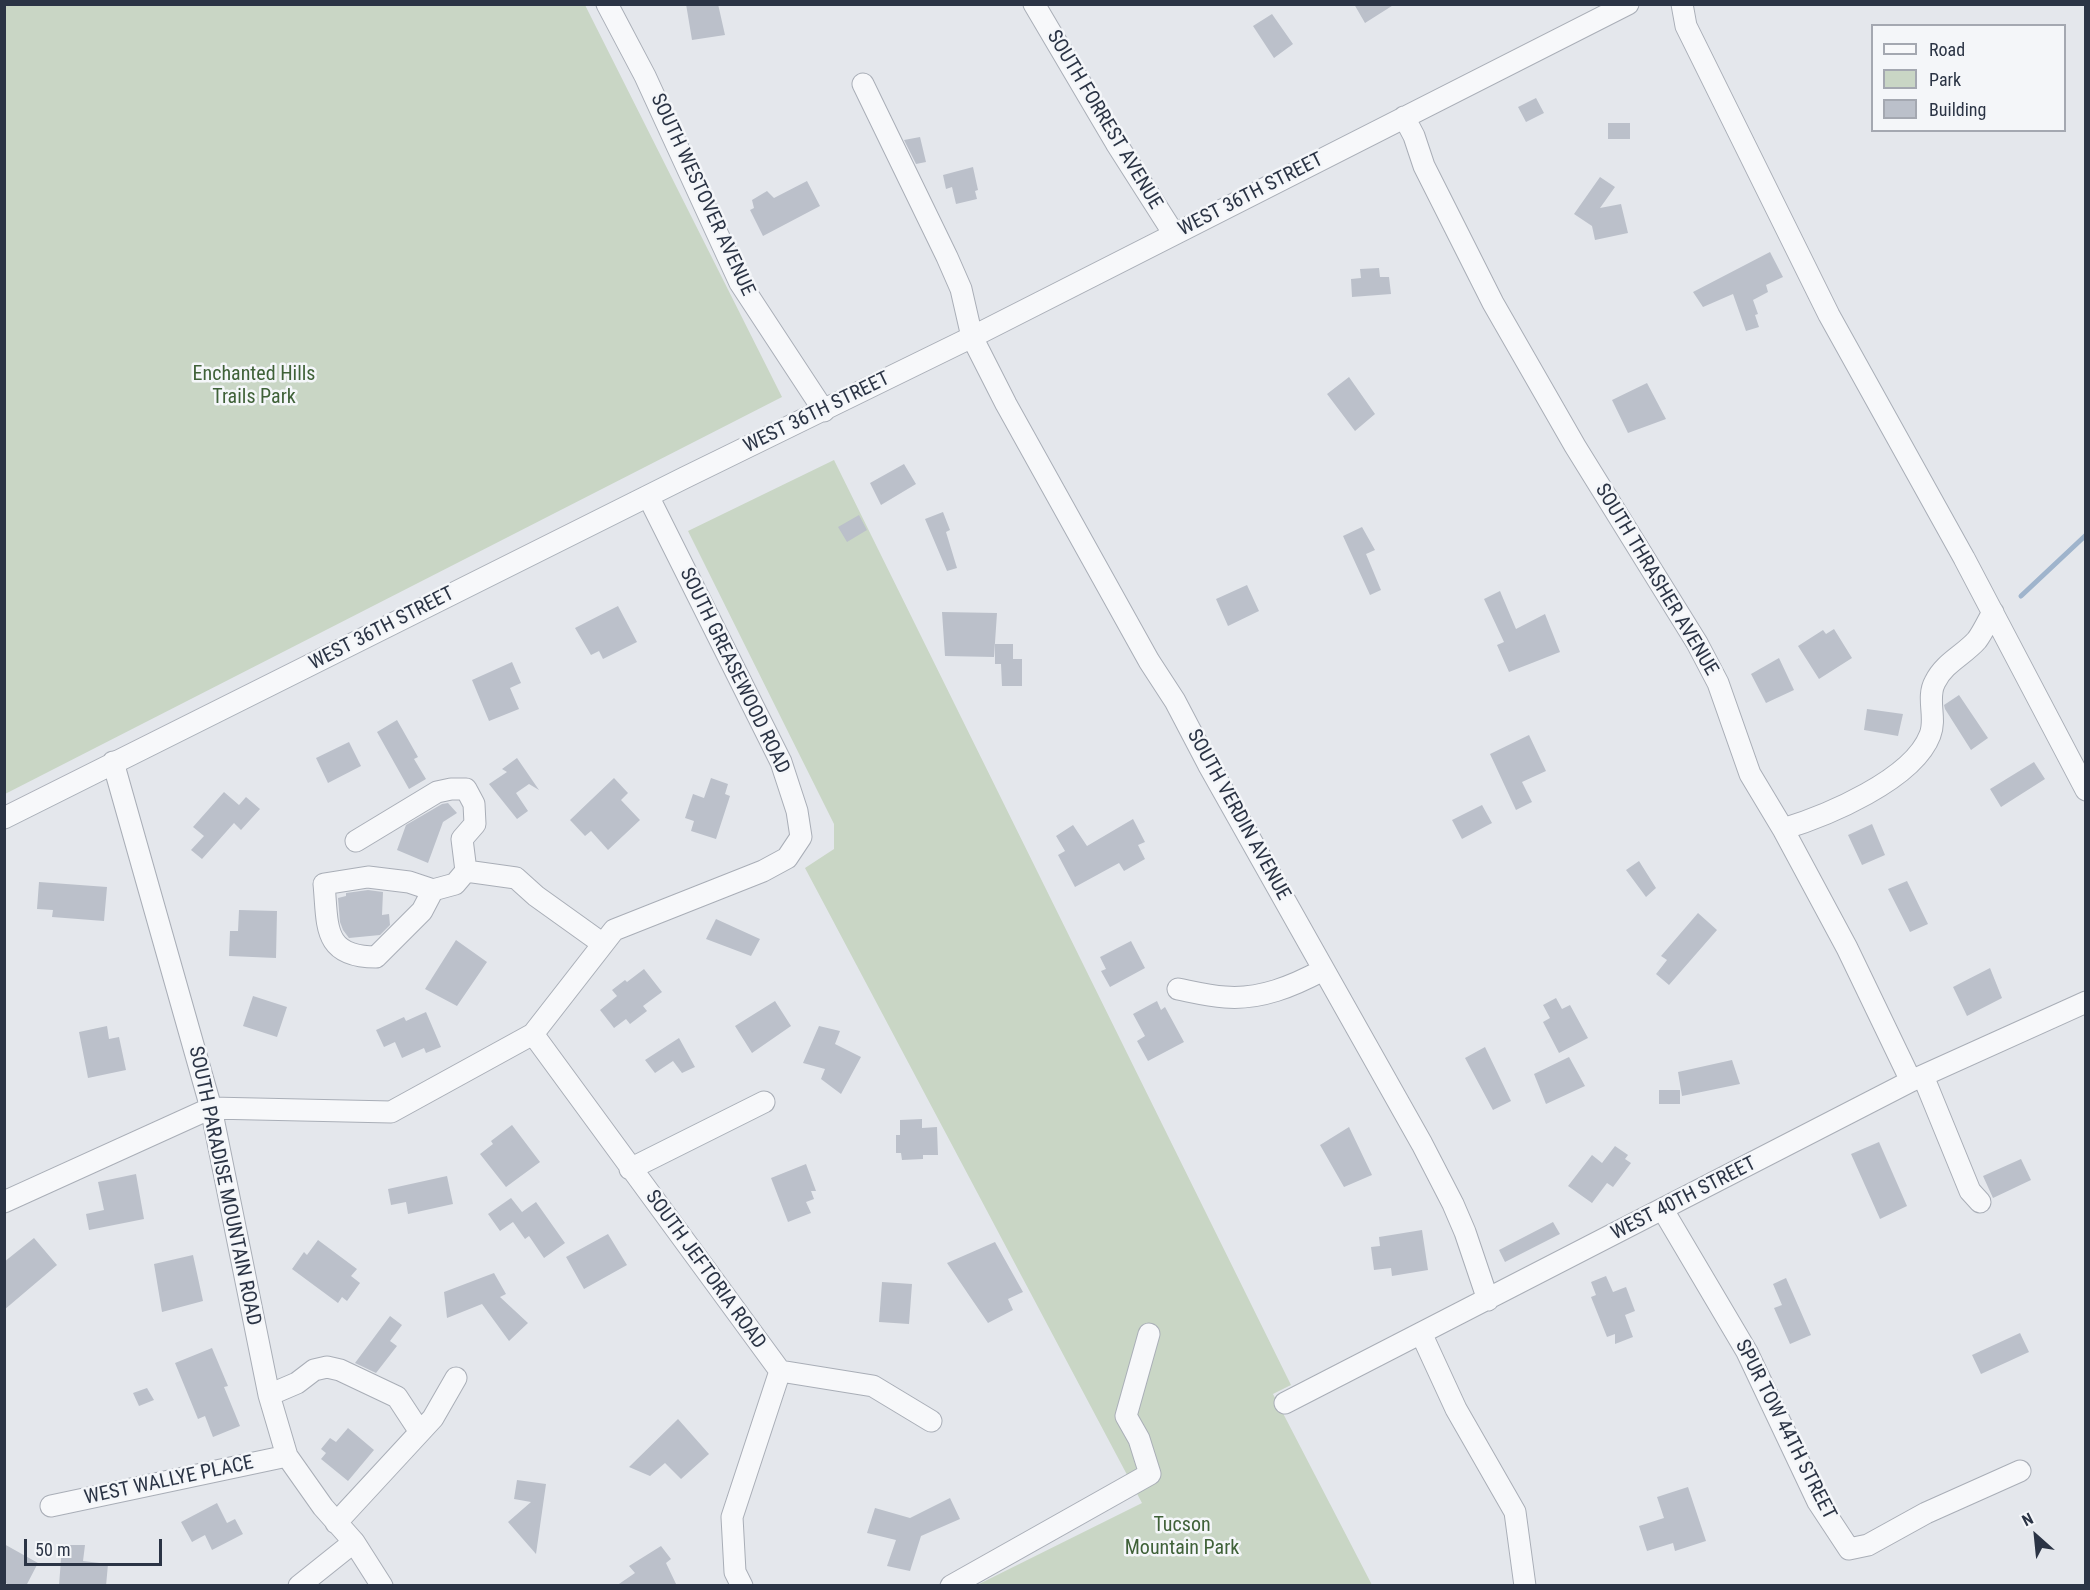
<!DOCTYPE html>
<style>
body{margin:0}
#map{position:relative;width:2090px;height:1590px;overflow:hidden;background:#e4e7ec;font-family:"Roboto Condensed",sans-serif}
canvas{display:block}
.frame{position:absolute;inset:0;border:6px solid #2b3445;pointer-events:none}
.legend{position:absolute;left:1871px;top:24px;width:195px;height:108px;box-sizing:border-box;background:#f4f6f9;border:2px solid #a4a8b1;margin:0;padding:8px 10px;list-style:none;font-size:18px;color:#2b3445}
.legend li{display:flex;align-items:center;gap:12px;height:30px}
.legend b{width:30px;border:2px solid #a4a8b1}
.north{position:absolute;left:2006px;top:1506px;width:60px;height:60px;-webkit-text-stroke:4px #f4f6f9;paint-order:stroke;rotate:333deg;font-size:16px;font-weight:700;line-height:24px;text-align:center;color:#2b3445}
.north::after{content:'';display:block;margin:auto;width:21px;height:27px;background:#2b3445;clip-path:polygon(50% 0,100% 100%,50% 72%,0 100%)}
.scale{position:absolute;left:24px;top:1539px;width:138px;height:27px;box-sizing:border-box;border:3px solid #2b3445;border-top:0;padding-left:8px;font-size:18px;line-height:21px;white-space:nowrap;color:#2b3445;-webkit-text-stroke:4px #f4f6f9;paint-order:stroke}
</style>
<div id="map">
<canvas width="2090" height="1590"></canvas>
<div class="frame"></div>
<ul class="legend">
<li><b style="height:8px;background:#f7f8fa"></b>Road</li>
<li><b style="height:16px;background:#c9d6c5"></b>Park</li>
<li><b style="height:16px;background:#bbc0ca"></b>Building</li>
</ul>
<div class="north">N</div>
<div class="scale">50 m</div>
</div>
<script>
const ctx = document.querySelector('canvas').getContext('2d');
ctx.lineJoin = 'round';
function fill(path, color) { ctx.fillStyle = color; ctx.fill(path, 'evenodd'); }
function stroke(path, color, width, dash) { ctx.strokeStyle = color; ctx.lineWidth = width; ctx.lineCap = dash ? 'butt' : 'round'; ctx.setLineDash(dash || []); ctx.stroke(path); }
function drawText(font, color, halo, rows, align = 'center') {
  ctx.font = font + ' "Roboto Condensed",sans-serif'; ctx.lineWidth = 5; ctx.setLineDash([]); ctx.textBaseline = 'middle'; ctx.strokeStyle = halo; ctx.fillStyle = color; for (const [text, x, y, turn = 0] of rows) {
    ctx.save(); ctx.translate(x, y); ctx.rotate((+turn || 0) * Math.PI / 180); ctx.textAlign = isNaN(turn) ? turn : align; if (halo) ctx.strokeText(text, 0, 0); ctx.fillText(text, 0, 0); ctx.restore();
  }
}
const green = new Path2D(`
 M 5,4 L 585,5 L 782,397 L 5,794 Z
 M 834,460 L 1291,1385 L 1273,1394 L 1372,1585 L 977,1585 L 1142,1503 L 805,868 L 834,849 L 834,824 L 688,531 Z`);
const stream = new Path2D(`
 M 2021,596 L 2086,535`);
const building = new Path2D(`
 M 686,4 L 718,4 L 725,35 L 692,40 Z
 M 1354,4 L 1395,4 L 1365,23 Z
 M 1272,14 L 1293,44 L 1274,58 L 1253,26 Z
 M 1536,98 L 1544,113 L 1526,122 L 1518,107 Z
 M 1608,123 L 1630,123 L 1630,139 L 1608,139 Z
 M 920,137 L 926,162 L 916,164 L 904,140 Z
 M 973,167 L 978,190 L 975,191 L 977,199 L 956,204 L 952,187 L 946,189 L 943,175 Z
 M 1600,177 L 1615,187 L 1600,208 L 1621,204 L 1628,233 L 1595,240 L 1592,226 L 1574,214 Z
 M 807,181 L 820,206 L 763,236 L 750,210 L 754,208 L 752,200 L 767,191 L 774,198 Z
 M 1770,252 L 1783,277 L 1766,285 L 1768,292 L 1753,300 L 1758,314 L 1755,315 L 1759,327 L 1746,331 L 1733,294 L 1703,307 L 1693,292 Z
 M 1379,268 L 1380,277 L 1389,277 L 1391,294 L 1352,297 L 1351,279 L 1361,278 L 1360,269 Z
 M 1349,377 L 1375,414 L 1355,431 L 1327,394 Z
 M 1647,383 L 1666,419 L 1628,433 L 1612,400 Z
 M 904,464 L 916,484 L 881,505 L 870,483 Z
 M 943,512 L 950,530 L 946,532 L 957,568 L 947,571 L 925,519 Z
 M 859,515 L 867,530 L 847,542 L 838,527 Z
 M 1362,527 L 1375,550 L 1366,554 L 1381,590 L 1370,595 L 1343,536 Z
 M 1247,585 L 1259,611 L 1228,626 L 1216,599 Z
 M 1500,591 L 1516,629 L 1545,614 L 1560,652 L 1509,672 L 1497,645 L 1504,642 L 1484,599 Z
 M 618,606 L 637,642 L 603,659 L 599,651 L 591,655 L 575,628 Z
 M 942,612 L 997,613 L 994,657 L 945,656 Z
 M 1834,629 L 1852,658 L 1819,679 L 1798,646 L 1823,630 L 1826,634 Z
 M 995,644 L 1013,644 L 1013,659 L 1022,659 L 1022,686 L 1002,686 L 1001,664 L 995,664 Z
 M 1779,658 L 1794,690 L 1766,703 L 1751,674 Z
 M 512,662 L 521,683 L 510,688 L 519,709 L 489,721 L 472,680 Z
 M 1959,695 L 1988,738 L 1971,750 L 1945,709 L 1944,705 Z
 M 1867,709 L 1903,714 L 1898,736 L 1864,730 Z
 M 397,720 L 418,757 L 414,759 L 426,779 L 409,789 L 377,732 Z
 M 1529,735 L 1546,771 L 1522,782 L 1532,802 L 1516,810 L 1490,754 Z
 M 349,742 L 361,766 L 328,783 L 316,758 Z
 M 517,758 L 539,790 L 529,784 L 516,793 L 528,811 L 517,819 L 489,784 L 507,772 L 502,769 Z
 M 2034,762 L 2045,779 L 2001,807 L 1990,789 Z
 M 614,778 L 628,793 L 621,800 L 640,820 L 608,850 L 591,831 L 585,836 L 570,820 Z
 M 711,778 L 728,784 L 725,794 L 730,796 L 716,839 L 691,831 L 694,821 L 685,818 L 693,794 L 704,798 Z
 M 224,792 L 239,805 L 246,797 L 260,809 L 241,830 L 234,823 L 202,859 L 191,850 L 204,836 L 193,827 Z
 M 448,803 L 457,813 L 443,822 L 428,863 L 397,850 L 406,825 L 442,804 Z
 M 1482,805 L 1492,823 L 1462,839 L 1452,820 Z
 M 1133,819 L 1145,842 L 1138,845 L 1145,859 L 1124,871 L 1119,863 L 1075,887 L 1058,855 L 1065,851 L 1056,836 L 1073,825 L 1087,846 Z
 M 1872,824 L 1885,855 L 1862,865 L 1848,835 Z
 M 1639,861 L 1656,888 L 1646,897 L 1626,870 Z
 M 1907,881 L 1928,924 L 1910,932 L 1888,889 Z
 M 39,882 L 107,887 L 104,921 L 52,917 L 53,910 L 37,909 Z
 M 368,890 L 383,892 L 382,915 L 389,914 L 390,925 L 380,935 L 349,938 L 343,930 L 340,922 L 338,898 L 346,896 L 346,893 Z
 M 239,910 L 277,911 L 276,958 L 229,956 L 230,931 L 238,931 Z
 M 1698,913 L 1717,930 L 1669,985 L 1656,974 L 1667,960 L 1661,956 Z
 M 716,919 L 760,939 L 751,956 L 706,939 Z
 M 456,940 L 487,962 L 457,1006 L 425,989 Z
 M 1131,941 L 1145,968 L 1110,987 L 1101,971 L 1106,969 L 1100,957 Z
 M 1990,968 L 2002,998 L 1967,1016 L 1953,987 Z
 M 644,969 L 662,992 L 643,1006 L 647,1011 L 630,1024 L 626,1019 L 614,1028 L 600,1010 L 617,996 L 612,990 L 625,980 L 627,982 Z
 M 253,996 L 287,1007 L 277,1037 L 243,1026 Z
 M 1556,998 L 1562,1009 L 1570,1005 L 1588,1038 L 1559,1053 L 1543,1022 L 1550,1018 L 1543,1005 Z
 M 775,1001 L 791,1026 L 752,1053 L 735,1026 Z
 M 1157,1001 L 1161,1010 L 1165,1007 L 1184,1042 L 1148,1061 L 1137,1041 L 1145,1036 L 1133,1014 Z
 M 426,1012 L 441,1047 L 426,1053 L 424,1048 L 402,1058 L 395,1042 L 384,1047 L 376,1030 L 404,1017 L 406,1021 Z
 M 107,1026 L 109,1039 L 119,1037 L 126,1070 L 88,1078 L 79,1032 Z
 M 819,1026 L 840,1031 L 835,1044 L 861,1057 L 841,1094 L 821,1079 L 825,1069 L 803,1063 Z
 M 679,1038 L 695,1067 L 682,1073 L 673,1061 L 655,1073 L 645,1060 Z
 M 1485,1047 L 1511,1101 L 1493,1110 L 1465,1058 Z
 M 1569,1057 L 1585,1086 L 1546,1104 L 1534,1074 Z
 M 1732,1060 L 1740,1084 L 1682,1096 L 1678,1072 Z
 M 1659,1090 L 1680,1090 L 1680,1104 L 1659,1104 Z
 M 922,1119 L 922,1128 L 937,1127 L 938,1155 L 923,1155 L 923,1159 L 902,1160 L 901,1153 L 896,1153 L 896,1135 L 900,1135 L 900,1120 Z
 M 512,1125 L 540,1162 L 506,1187 L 480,1154 L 493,1144 L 491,1141 Z
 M 1349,1127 L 1372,1175 L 1344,1187 L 1320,1145 Z
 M 1879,1142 L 1907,1206 L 1880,1219 L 1851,1154 Z
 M 1615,1146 L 1628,1155 L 1625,1159 L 1631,1163 L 1613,1187 L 1607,1183 L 1592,1203 L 1568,1186 L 1592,1155 L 1602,1163 Z
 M 2021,1159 L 2031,1180 L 1993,1198 L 1983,1176 Z
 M 806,1164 L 816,1191 L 811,1191 L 814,1199 L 806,1202 L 811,1213 L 788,1222 L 771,1178 Z
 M 136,1174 L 144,1219 L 89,1230 L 86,1214 L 104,1210 L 98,1182 Z
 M 447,1176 L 453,1204 L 408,1214 L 406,1202 L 391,1205 L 388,1189 Z
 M 511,1198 L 522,1212 L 536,1202 L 565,1243 L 544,1258 L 529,1236 L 525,1239 L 513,1222 L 500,1231 L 488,1214 Z
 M 1553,1222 L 1560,1234 L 1505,1262 L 1499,1250 Z
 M 1422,1230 L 1428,1270 L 1392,1276 L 1391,1268 L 1374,1270 L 1371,1247 L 1380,1246 L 1379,1237 Z
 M 608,1234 L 627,1265 L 584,1289 L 566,1257 Z
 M 34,1238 L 57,1265 L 4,1310 L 4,1262 Z
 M 318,1240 L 357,1269 L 351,1276 L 360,1283 L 347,1301 L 342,1297 L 338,1303 L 292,1269 L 304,1252 L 307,1255 Z
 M 995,1242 L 1023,1292 L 1008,1299 L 1013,1310 L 988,1323 L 947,1263 Z
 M 193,1255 L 203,1301 L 162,1312 L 154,1264 Z
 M 494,1273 L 506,1294 L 500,1297 L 528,1323 L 509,1341 L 482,1304 L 447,1318 L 444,1292 Z
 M 1606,1276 L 1613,1292 L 1626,1287 L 1635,1311 L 1625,1315 L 1633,1337 L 1615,1344 L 1615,1334 L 1607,1337 L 1591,1297 L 1596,1295 L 1591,1282 Z
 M 1786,1278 L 1811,1335 L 1790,1344 L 1774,1308 L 1782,1305 L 1773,1284 Z
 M 882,1282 L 912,1284 L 909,1324 L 879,1322 Z
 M 390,1316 L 402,1325 L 390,1341 L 397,1346 L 376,1373 L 355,1363 Z
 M 2020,1333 L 2029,1352 L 1981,1374 L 1972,1355 Z
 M 212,1348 L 228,1386 L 224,1387 L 240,1426 L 213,1437 L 205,1416 L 198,1419 L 175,1363 Z
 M 147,1388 L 154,1400 L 139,1406 L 133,1393 Z
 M 678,1419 L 709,1454 L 681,1479 L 665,1463 L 650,1476 L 629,1467 Z
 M 348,1428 L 374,1450 L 348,1481 L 321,1459 L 326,1453 L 321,1449 L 330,1438 L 336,1442 Z
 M 517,1480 L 546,1484 L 536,1554 L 508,1522 L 531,1502 L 514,1499 Z
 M 1688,1487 L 1706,1541 L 1675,1551 L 1673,1543 L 1647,1551 L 1639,1526 L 1664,1518 L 1657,1497 Z
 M 950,1498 L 960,1519 L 921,1536 L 910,1571 L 887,1566 L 896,1540 L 867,1533 L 875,1508 L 910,1518 Z
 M 217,1503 L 227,1523 L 235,1519 L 243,1534 L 212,1550 L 205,1535 L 192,1542 L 181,1522 Z
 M 4,1544 L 38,1563 L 26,1586 L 11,1586 L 4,1582 Z
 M 62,1545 L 85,1545 L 83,1561 L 108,1564 L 106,1586 L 59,1586 Z
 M 661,1546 L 671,1559 L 666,1563 L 677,1586 L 616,1586 L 635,1573 L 629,1566 Z`);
const minor = new Path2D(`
 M 607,4 L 645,76 L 740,283 L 824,411
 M 1034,4 L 1116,143 L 1174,234
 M 1682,4 L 1686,26 L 1829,315 L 1964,558 L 2086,790
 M 863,84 L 947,257 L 961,289 L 972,337 L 1006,404 L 1149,661 L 1175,701 L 1208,764 L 1422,1144 L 1453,1204 L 1465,1232 L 1488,1300
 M 1404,117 L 1414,136 L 1424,166 L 1493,303 L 1575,446 L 1697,643 L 1718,683 L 1750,774 L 1783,829 L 1847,948 L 1911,1081
 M 113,762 L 211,1108 L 269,1395 L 287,1456 L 323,1507 L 354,1542 L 382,1586
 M 4,818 L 684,478 L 972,337 L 1628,4
 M 1783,829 C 1826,816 1913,780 1930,735 C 1937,718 1926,698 1935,682 C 1944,663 1964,655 1977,640 C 1983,632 1988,621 1993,612
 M 356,841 L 437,792 L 451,789 L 466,789 L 474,804 L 475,824 L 462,839 L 466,871 L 455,884 L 433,890 L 409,882 L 368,877 L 324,884 C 328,925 322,957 376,957 L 422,911 L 433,890
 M 466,871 L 516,878 L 536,896 L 603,944
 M 1178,989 C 1193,992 1209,996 1225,997 C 1260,1000 1293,986 1323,970
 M 533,1034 L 780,1371 L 732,1517 L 735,1572 L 742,1586
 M 1923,1076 L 1970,1191 L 1980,1202
 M 630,1169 L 764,1102
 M 4,1202 L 211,1108 L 391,1112 L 533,1034 L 614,930 L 763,871 L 787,858 L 801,837 L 797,811 L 781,762 L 648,496
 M 1663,1210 L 1747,1352 L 1818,1502 L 1849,1549 L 1868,1545 L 1926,1513 L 2020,1471
 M 1421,1333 L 1456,1409 L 1515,1512 L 1525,1586
 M 780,1371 L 873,1386 L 931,1421
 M 269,1395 L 297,1383 L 314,1370 L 327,1367 L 340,1370 L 397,1397 L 420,1432
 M 1285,1403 L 1911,1081 L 2086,1002
 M 51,1506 L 287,1456
 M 336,1523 L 433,1418 L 456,1378
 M 299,1586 L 354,1542
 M 951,1586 L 1150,1474 L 1139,1439 L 1126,1416 L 1149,1334`);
const streetNames = [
 ["SOUTH FORREST AVENUE",1104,120,59],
 ["SOUTH WESTOVER AVENUE",702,195,65],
 ["WEST 36TH STREET",1251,195,-27],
 ["WEST 36TH STREET",817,413,-26],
 ["SOUTH THRASHER AVENUE",1656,580,59],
 ["WEST 36TH STREET",382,629,-27],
 ["SOUTH GREASEWOOD ROAD",734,671,64],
 ["SOUTH VERDIN AVENUE",1238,815,61],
 ["SOUTH PARADISE MOUNTAIN ROAD",224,1186,78],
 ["WEST 40TH STREET",1684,1199,-27],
 ["SOUTH JEFTORIA ROAD",705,1270,54],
 ["SPUR TOW 44TH STREET",1785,1430,63],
 ["WEST WALLYE PLACE",169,1481,-12]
];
const parkNames = [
 ["Enchanted Hills",254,375],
 ["Trails Park",254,398],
 ["Tucson",1182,1526],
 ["Mountain Park",1182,1549]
];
fill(green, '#c9d6c5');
stroke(stream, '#9fb4cc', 5);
fill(building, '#bbc0ca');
stroke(minor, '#a9aeb7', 23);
stroke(minor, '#f7f8fa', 21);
drawText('20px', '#2b3445', '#f4f6f9', streetNames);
drawText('20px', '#3f6138', '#f4f6f9', parkNames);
</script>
